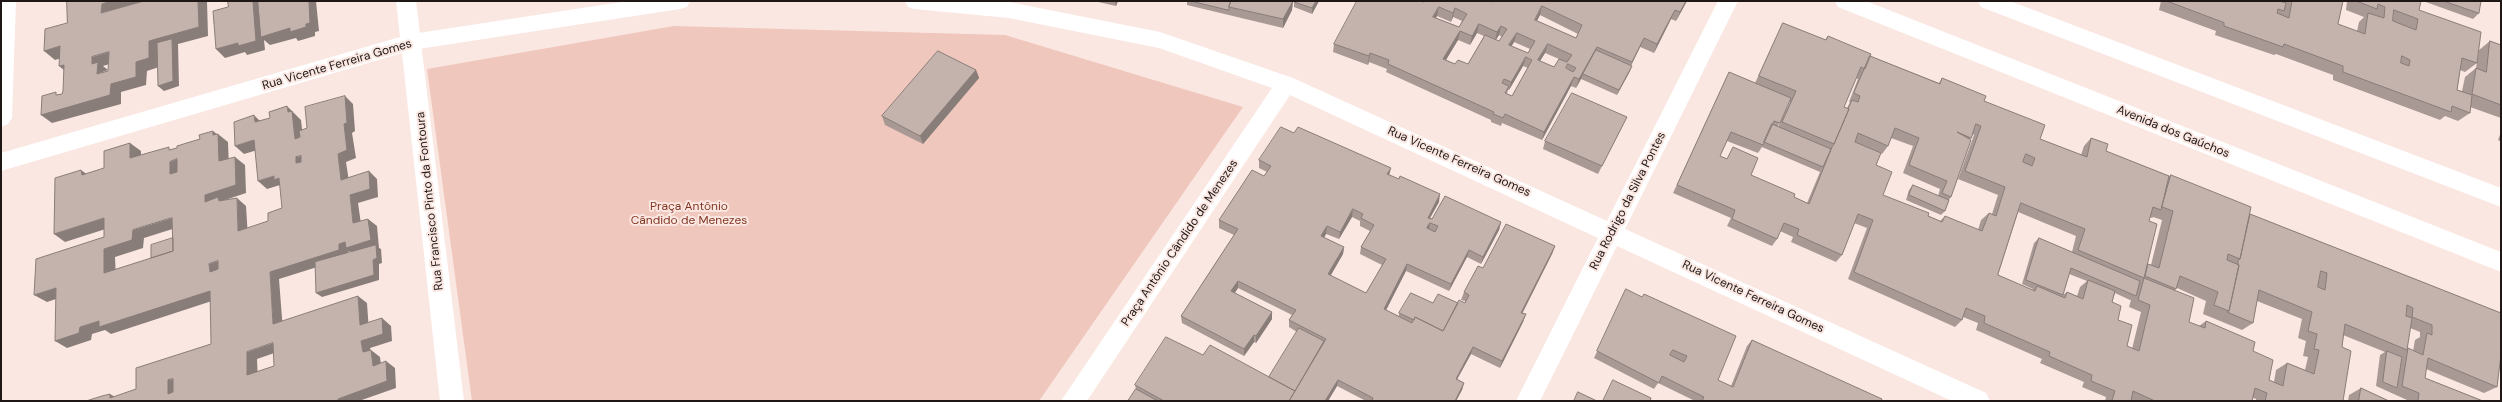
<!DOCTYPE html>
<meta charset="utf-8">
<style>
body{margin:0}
#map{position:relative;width:2502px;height:402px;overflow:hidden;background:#fbe7e2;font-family:"DM Sans",sans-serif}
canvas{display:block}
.frame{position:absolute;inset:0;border:2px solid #1e1716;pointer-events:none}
</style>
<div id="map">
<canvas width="2502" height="402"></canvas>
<div class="frame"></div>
</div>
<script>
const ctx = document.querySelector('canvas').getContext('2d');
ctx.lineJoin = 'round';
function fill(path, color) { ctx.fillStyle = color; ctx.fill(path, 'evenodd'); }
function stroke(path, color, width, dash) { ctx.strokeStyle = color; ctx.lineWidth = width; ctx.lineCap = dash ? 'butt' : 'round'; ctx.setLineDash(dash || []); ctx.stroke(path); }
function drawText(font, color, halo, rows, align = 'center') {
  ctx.font = font + ' "DM Sans",sans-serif'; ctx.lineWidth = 4; ctx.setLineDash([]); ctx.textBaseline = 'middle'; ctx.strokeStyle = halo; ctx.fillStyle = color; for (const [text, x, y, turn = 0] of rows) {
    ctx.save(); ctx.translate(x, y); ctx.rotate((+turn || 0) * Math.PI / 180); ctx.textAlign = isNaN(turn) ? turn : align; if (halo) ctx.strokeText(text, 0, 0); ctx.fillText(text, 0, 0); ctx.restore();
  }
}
const green = new Path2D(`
 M 674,26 L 1005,35 L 1243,107 L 1039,401 L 472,401 L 427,69 Z`);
const minor = new Path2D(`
 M 628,1 L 690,1 L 687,7 L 680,9 L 412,50 L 405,48 L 402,42 L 405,36 L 412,34 Z
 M 905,1 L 1009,2 L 1160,32 L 1293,78 L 1607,221 L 1718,1 L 1738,1 L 1625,229 L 1986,393 L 1990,401 L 1952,401 L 1617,246 L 1540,401 L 1516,401 L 1598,238 L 1290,95 L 1087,401 L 1061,401 L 1272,88 L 1159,48 L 1009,18 L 915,9 L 908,7 Z`);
const tertiary = new Path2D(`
 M 1,1 L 16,1 L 12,118 L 8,124 L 1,127 Z
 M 396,1 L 416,1 L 464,401 L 440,401 L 402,53 L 1,171 L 1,153 L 400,37 Z
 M 1835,1 L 1866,1 L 2501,252 L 2501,272 L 1838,7 Z
 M 1978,1 L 2010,1 L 2501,188 L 2501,207 L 1981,7 Z`);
const wall = new Path2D(`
 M 1098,1 L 1118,1 L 1116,6 L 1098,2 Z
 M 1187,1 L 1293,1 L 1292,10 L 1283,28 L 1187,5 Z
 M 1294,1 L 1319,1 L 1312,14 L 1294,7 Z
 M 1687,1 L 1676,21 L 1671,19 L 1654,53 L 1640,47 L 1631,65 L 1630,71 L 1617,95 L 1581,79 L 1576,88 L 1571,86 L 1542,140 L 1502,123 L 1501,126 L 1491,122 L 1491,120 L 1386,72 L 1387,69 L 1369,62 L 1368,65 L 1333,52 L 1334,44 L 1424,2 ZM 1540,15 L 1578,34 L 1576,38 L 1537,21 ZM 1437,16 L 1451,22 L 1453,17 L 1462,21 L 1459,27 L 1436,18 ZM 1477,33 L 1484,36 L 1468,64 L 1455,64 L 1446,60 L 1458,40 L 1470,45 ZM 1499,35 L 1502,37 L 1499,41 L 1496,40 ZM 1514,42 L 1530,49 L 1528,53 L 1511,46 ZM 1545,53 L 1559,59 L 1554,67 L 1540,61 ZM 1523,66 L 1528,68 L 1512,96 L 1507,94 L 1508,90 L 1509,90 Z
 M 2161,1 L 2279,1 L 2285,3 L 2285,1 L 2343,1 L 2338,24 L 2357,31 L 2359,22 L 2364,17 L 2346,10 L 2347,1 L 2421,1 L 2419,10 L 2477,63 L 2465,72 L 2460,70 L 2457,90 L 2462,91 L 2465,77 L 2476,68 L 2479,50 L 2490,41 L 2501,45 L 2501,118 L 2470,107 L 2470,113 L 2458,121 L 2445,116 L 2440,120 L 2333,80 L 2333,75 L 2276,54 L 2274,55 L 2215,35 L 2216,31 L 2159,10 Z
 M 2423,1 L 2481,1 L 2479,13 L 2473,19 Z
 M 1783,23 L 1825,40 L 1828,36 L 1870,56 L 1939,83 L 1942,78 L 1984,101 L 2040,139 L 2081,155 L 2084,146 L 2091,138 L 2106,151 L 2169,176 L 2171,175 L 2250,214 L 2501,313 L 2497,387 L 2484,393 L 2426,369 L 2425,378 L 2483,401 L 2407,401 L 2407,400 L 2376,386 L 2380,355 L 2385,352 L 2343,335 L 2342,347 L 2343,401 L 2256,401 L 2256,399 L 2253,398 L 2252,401 L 2105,401 L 2106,397 L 2082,387 L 2084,382 L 2040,363 L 2042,359 L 1976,330 L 1978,323 L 1963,317 L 1962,320 L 1955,327 L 1848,279 L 1867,228 L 1854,223 L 1842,255 L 1836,262 L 1791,242 L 1793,237 L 1780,231 L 1777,239 L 1772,246 L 1727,226 L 1731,218 L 1673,193 L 1729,72 L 1755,83 L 1778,34 ZM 1856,78 L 1858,79 L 1849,102 L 1850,102 L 1847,108 L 1844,107 ZM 1789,101 L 1790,102 L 1778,127 L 1778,126 ZM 1973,134 L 1974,135 L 1958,179 L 1998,195 L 1992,214 L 1989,213 L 1981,220 L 1978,230 L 1945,216 L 1940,221 L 1883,195 L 1876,165 L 1881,153 L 1882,154 L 1888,146 L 1891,138 L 1913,146 L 1903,173 L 1940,189 L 1938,196 L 1913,185 L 1909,190 L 1906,200 L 1941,215 L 1945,211 L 1949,200 L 1951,197 L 1970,140 ZM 1727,141 L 1758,153 L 1762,147 L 1820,172 L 1807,203 L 1794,197 L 1751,175 L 1733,147 L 1727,159 L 1720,156 ZM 2018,212 L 2076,236 L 2072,252 L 2039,238 L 2034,243 L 2022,284 L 2033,289 L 2032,290 L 1998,275 ZM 2150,217 L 2152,218 L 2153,217 L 2162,220 L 2151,265 L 2148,264 L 2147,265 L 2149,221 ZM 2069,274 L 2087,281 L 2080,287 L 2077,296 L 2067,292 L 2063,295 ZM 2177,288 L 2206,301 L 2203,314 L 2242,330 L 2253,323 L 2257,301 L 2302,319 L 2298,338 L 2306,341 L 2303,356 L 2308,357 L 2305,370 L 2287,363 L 2276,370 L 2274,382 L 2269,380 L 2253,351 L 2206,321 L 2199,326 L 2189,322 L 2175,290 ZM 2115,293 L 2130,300 L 2131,300 L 2129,307 L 2141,312 L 2132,349 L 2127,346 L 2118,320 L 2112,302 ZM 2410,328 L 2420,332 L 2420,337 L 2415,340 L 2413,351 L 2407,349 Z
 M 976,70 L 979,78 L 923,144 L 885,125 L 882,116 Z
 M 1623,125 L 1598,174 L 1543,149 L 1545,141 Z
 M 2501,132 L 2501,142 L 2498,140 Z
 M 1294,133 L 1389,175 L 1439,202 L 1430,218 L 1432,219 L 1501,222 L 1499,230 L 1481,264 L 1467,257 L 1449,291 L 1406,271 L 1386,310 L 1399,316 L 1399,313 L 1433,303 L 1465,303 L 1465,301 L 1461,300 L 1464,292 L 1483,268 L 1555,246 L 1552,254 L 1522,313 L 1526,314 L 1523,322 L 1500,368 L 1471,354 L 1457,379 L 1464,383 L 1462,390 L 1456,401 L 1366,401 L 1337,386 L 1328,401 L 1128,401 L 1136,389 L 1135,385 L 1203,355 L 1269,377 L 1297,332 L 1289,327 L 1289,320 L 1292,315 L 1238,288 L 1235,293 L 1272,312 L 1272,319 L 1256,343 L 1254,342 L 1244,356 L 1182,323 L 1181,316 L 1234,235 L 1219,228 L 1219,220 L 1264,176 L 1267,172 L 1259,168 L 1259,160 ZM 1352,217 L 1360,221 L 1360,226 L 1370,231 L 1361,247 L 1360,254 L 1382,265 L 1366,293 L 1330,276 L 1343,254 L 1344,247 L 1324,238 L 1326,234 L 1339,239 Z
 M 1626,289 L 1718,380 L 1731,386 L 1747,346 L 1752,340 L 1881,401 L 1695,401 L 1658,383 L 1654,389 L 1594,358 Z
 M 2361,388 L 2389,401 L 2348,401 L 2349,395 Z`);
const shadedWall = new Path2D(`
 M 111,1 L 148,1 L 101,13 L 102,4 Z
 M 198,1 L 207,1 L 208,36 L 178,44 L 179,86 L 164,91 L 158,86 L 159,67 L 147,71 L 146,85 L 121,92 L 121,104 L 52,123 L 41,115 L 136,62 L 149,41 Z
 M 257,1 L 316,1 L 319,31 L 315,32 L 315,36 L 298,41 L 296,38 L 270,45 L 264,40 L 265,50 L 247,55 L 245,52 L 225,58 L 216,49 L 253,2 Z
 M 1115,1 L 1118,1 L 1116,6 Z
 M 1293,1 L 1292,10 L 1283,28 L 1283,19 Z
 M 1316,1 L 1319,1 L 1312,14 L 1312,8 Z
 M 1686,1 L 1687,1 L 1676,21 L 1680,12 Z
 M 1542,6 L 1540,15 L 1532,29 L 1535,20 Z
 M 1439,7 L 1437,16 L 1431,26 L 1433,17 Z
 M 1455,8 L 1453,17 L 1451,22 L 1453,13 Z
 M 1675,10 L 1671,19 L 1654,53 L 1657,44 Z
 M 1479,24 L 1477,33 L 1470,45 L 1472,36 Z
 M 1501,26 L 1499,35 L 1495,41 L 1497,32 Z
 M 1460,31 L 1458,40 L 1441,68 L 1443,59 Z
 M 1517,33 L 1514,42 L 1507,54 L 1509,45 Z
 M 1644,38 L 1640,47 L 1629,70 L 1632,62 Z
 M 1548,44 L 1545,53 L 1535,69 L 1538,60 Z
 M 60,46 L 71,55 L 55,60 L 44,51 Z
 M 1597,47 L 1594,55 L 1583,74 L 1581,79 L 1576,88 L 1579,79 Z
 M 109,52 L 119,61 L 103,66 L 108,70 L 97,74 L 92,64 L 92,57 Z
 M 1370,53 L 1369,62 L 1368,65 L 1369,56 Z
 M 1526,57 L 1523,66 L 1509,90 L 1511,82 Z
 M 64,65 L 70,75 L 59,66 Z
 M 1632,66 L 1630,71 L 1617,95 L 1619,90 Z
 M 976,70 L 979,78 L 923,144 L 920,136 Z
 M 1574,77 L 1571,86 L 1542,140 L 1544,132 Z
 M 345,96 L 353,104 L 355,131 L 352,133 L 356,158 L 346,162 L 350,188 L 341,180 L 338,154 L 344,124 Z
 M 287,106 L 301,120 L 304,147 L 295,139 L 288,112 Z
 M 254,115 L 263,124 L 255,122 Z
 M 213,131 L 218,135 L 218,134 L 228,142 L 229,169 L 219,161 L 213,135 Z
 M 254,140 L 264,148 L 244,154 L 235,146 Z
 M 130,143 L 141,151 L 141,167 L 130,158 Z
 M 301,156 L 310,164 L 296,163 L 296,157 Z
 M 235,157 L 245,165 L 246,193 L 222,201 L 205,202 L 205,195 Z
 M 177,159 L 181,182 L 170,174 L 170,162 Z
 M 1391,168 L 1389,176 L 1387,174 Z
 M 81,170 L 92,178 L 82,175 Z
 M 369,171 L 377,179 L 378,197 L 358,203 L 362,231 L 353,223 L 350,195 Z
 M 274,176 L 279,178 L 280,185 L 267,189 L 258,181 Z
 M 1440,194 L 1439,202 L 1426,225 L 1428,218 Z
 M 237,198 L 246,206 L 248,238 L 238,231 Z
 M 1353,209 L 1352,217 L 1339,239 L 1340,232 Z
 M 104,218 L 115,226 L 65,242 L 54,234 Z
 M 172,218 L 182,226 L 144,238 L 143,248 L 115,257 L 116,280 L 104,273 L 104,249 L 133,230 Z
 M 368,219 L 377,226 L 379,248 L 381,249 L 382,263 L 379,264 L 379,280 L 322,297 L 316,293 L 355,255 L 350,251 L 348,252 L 349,257 L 279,279 L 283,331 L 273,324 L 270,272 Z
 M 1501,222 L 1499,230 L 1481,264 L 1483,257 Z
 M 1430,223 L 1429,230 L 1427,228 Z
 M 1327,226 L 1326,234 L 1320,244 L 1321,236 Z
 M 1555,246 L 1552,254 L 1519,320 L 1521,313 Z
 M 1344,247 L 1343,254 L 1327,282 L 1328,274 Z
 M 1469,250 L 1467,257 L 1449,291 L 1451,284 Z
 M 218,261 L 220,271 L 210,272 L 209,264 Z
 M 1407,264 L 1406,271 L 1383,316 L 1384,309 Z
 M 1238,281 L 1238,288 L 1231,298 L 1231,291 Z
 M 56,288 L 68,295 L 47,302 L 34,295 Z
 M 210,291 L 221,298 L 111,334 L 105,330 L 92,334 L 91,340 L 67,348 L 55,341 L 80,327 L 99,321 Z
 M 358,296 L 367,303 L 369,332 L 360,325 Z
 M 1272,312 L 1272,319 L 1256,343 L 1256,336 Z
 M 1526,314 L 1523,322 L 1500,368 L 1502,361 Z
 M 382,318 L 391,326 L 392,341 L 370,348 L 372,359 L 363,352 L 361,341 Z
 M 1254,335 L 1254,342 L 1244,356 L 1244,349 Z
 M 273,343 L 283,350 L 257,359 L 258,382 L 247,375 L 247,352 Z
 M 1473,347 L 1471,354 L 1454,385 L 1456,379 Z
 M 371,350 L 380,357 L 382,373 L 373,366 Z
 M 386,361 L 395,368 L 396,388 L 359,401 L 338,401 L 338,399 Z
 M 173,379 L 179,400 L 168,394 L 168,380 Z
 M 1338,380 L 1337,386 L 1328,401 L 1325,401 Z
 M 1464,383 L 1462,390 L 1456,401 L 1455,401 Z
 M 110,394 L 122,401 L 110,398 Z`);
const building = new Path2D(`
 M 67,1 L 111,1 L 102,4 L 101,13 L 144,1 L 198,1 L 199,27 L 149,41 L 149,58 L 136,62 L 136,77 L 111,84 L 110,95 L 41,115 L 42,96 L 56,92 L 56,95 L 62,94 L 63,91 L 64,65 L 59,66 L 60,46 L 44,51 L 45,29 L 67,23 ZM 109,52 L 108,71 L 97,74 L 98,62 L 92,64 L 92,57 Z
 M 228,1 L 257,1 L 253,2 L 256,41 L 238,46 L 238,43 L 216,49 L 213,11 L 228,7 Z
 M 258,1 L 309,1 L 310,23 L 306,24 L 306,27 L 290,32 L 290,28 L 261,37 Z
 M 1191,1 L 1231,1 L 1229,7 L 1229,10 Z
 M 1231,1 L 1293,1 L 1283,19 L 1229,7 Z
 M 1294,1 L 1316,1 L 1312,8 L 1294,2 Z
 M 1357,1 L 1420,1 L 1424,2 L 1424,1 L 1490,1 L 1493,2 L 1494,1 L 1686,1 L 1680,12 L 1675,10 L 1657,44 L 1644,38 L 1632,62 L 1597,47 L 1579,79 L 1574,77 L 1544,132 L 1505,114 L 1503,118 L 1493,114 L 1494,112 L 1388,64 L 1389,60 L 1370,53 L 1369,56 L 1334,44 ZM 1542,6 L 1582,25 L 1576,38 L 1535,20 ZM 1439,7 L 1453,13 L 1455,8 L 1467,14 L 1459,27 L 1433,17 ZM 1479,24 L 1497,32 L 1501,26 L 1507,29 L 1499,41 L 1485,35 L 1468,64 L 1458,60 L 1455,64 L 1443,59 L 1460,31 L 1472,36 ZM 1517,33 L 1535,41 L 1528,53 L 1509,45 ZM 1548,44 L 1572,55 L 1567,62 L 1559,59 L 1554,67 L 1538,60 ZM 1526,57 L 1532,60 L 1512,96 L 1505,93 L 1509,86 L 1502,83 L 1504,79 L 1511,82 ZM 1568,64 L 1576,68 L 1573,72 L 1566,68 Z
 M 2167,1 L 2279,1 L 2286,3 L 2284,11 L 2278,9 L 2277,13 L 2289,18 L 2292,1 L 2343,1 L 2338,24 L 2365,34 L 2368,13 L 2384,18 L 2385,7 L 2378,4 L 2377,9 L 2356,1 L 2421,1 L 2419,10 L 2481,32 L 2477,63 L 2462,58 L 2457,90 L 2472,95 L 2470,113 L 2452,106 L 2451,112 L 2343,72 L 2343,66 L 2284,44 L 2283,47 L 2224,26 L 2224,23 ZM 2394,10 L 2418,19 L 2416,30 L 2393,21 ZM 2402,56 L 2410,60 L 2409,66 L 2401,63 Z
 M 2444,1 L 2481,1 L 2479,13 Z
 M 1783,23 L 1826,40 L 1828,36 L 1871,54 L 1865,69 L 1861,67 L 1844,107 L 1849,109 L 1834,144 L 1782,122 L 1796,91 L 1759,76 Z
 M 172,39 L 173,81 L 158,86 L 157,43 Z
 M 2490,41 L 2501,45 L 2501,105 L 2472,94 L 2476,68 L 2486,72 Z
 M 1596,50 L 1632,66 L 1619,90 L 1583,74 Z
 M 938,51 L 976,70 L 920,136 L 882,116 Z
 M 1870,56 L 1940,84 L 1942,78 L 1986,96 L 1984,101 L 2045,125 L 2040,139 L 2087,157 L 2091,138 L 2108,144 L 2106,151 L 2169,176 L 2161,210 L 2153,207 L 2149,221 L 2157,224 L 2144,278 L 2194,298 L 2189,322 L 2205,328 L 2206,321 L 2255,342 L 2253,351 L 2273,360 L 2269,380 L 2283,386 L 2287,363 L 2314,374 L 2319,350 L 2314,349 L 2317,334 L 2308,331 L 2312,312 L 2259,290 L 2253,323 L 2227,312 L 2229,311 L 2239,265 L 2238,264 L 2238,260 L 2240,259 L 2250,214 L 2501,313 L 2501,355 L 2497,387 L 2428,358 L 2425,378 L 2483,401 L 2418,401 L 2419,393 L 2402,386 L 2408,348 L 2423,355 L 2427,333 L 2432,335 L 2432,325 L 2412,317 L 2413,308 L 2407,305 L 2406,316 L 2412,318 L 2407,350 L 2345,324 L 2342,347 L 2351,351 L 2343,401 L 2265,401 L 2267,393 L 2255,388 L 2252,401 L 2155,401 L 2133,391 L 2131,401 L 2114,401 L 2112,400 L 2115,391 L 2091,381 L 2092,375 L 2049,356 L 2050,352 L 1984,323 L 1985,316 L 1966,308 L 1962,320 L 1854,272 L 1873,220 L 1858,214 L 1842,255 L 1797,235 L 1799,229 L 1784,223 L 1777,239 L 1732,219 L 1735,210 L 1677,185 L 1729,72 L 1791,98 L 1780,123 L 1774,121 L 1763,145 L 1731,132 L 1720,156 L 1727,159 L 1733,147 L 1758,158 L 1751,175 L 1795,194 L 1794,197 L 1809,204 L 1832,147 L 1834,144 L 1849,109 L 1848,109 L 1852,100 L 1858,102 L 1860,96 L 1854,93 ZM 1976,124 L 1981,126 L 1965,171 L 2005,187 L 1996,216 L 1989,213 L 1982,231 L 1945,216 L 1942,222 L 1928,216 L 1929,213 L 1883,195 L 1892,172 L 1876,165 L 1881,153 L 1855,142 L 1858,133 L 1888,146 L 1895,128 L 1919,138 L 1909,165 L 1947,181 L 1942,193 L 1951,197 L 1971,140 L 1957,132 L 1971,138 ZM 2026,154 L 2035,158 L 2032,166 L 2023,162 ZM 2021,203 L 2085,229 L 2078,250 L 2144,278 L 2138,300 L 2150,305 L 2139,351 L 2127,346 L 2132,325 L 2118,320 L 2121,306 L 2112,302 L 2115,291 L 2088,280 L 2083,299 L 2067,292 L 2065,298 L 2037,286 L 2035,291 L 1998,275 ZM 2321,271 L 2327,273 L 2325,290 L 2318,287 Z
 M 1572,93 L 1627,117 L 1602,166 L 1545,141 Z
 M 345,96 L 347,123 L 344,124 L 347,150 L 338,154 L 341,180 L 369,171 L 370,189 L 350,195 L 353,223 L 368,219 L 371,240 L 346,248 L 345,242 L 339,244 L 339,250 L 270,272 L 273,324 L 358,296 L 360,325 L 382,318 L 383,334 L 361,341 L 363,352 L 371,350 L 373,366 L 386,361 L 387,381 L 338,399 L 338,401 L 86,401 L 102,396 L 110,394 L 110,398 L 136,389 L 136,368 L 211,344 L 210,291 L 99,327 L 99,321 L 80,327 L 79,333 L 55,341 L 56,288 L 34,295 L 36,259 L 104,237 L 104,218 L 54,234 L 55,178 L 81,170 L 82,175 L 104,168 L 104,151 L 130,143 L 130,158 L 169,147 L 169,150 L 177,148 L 177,146 L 200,139 L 199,135 L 213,131 L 213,135 L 218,134 L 219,161 L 235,157 L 236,185 L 205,195 L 205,202 L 218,197 L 219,201 L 237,198 L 238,231 L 268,221 L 268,213 L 282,208 L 279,178 L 274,180 L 274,176 L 258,181 L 254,140 L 235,146 L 234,122 L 254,115 L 255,122 L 270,118 L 269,112 L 287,106 L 288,112 L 292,111 L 295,139 L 300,137 L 299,131 L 307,128 L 305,107 ZM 301,156 L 301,162 L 296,163 L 296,157 ZM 177,159 L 177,172 L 170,174 L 170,162 ZM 172,218 L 173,251 L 104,273 L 104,249 L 132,240 L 133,230 ZM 218,261 L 218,269 L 210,272 L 209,264 ZM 273,343 L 274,366 L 247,375 L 247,352 ZM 173,379 L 173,392 L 168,394 L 168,380 Z
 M 1772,124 L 1831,149 L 1823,167 L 1764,142 Z
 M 1281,127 L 1294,133 L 1298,127 L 1391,168 L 1387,174 L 1399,179 L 1400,176 L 1440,194 L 1428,218 L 1432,219 L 1445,196 L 1501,222 L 1483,257 L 1469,250 L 1451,284 L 1407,264 L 1384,309 L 1412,323 L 1415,317 L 1443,331 L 1459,300 L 1465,303 L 1469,295 L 1464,292 L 1478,266 L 1483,268 L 1506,224 L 1555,246 L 1521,313 L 1526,314 L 1502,361 L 1473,347 L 1456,379 L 1464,383 L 1455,401 L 1372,401 L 1373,398 L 1338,380 L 1325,401 L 1289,401 L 1326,339 L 1289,320 L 1296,310 L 1238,281 L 1231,291 L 1272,312 L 1256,336 L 1254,335 L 1244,349 L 1181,316 L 1238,229 L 1219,220 L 1252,170 L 1264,176 L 1271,166 L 1259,160 ZM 1353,209 L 1363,214 L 1361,218 L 1374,225 L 1361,247 L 1386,259 L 1366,293 L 1328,274 L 1344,247 L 1321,236 L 1327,226 L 1340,232 ZM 1430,223 L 1438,226 L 1435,232 L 1427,228 Z
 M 2171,175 L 2251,207 L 2240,259 L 2228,254 L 2227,260 L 2239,265 L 2229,311 L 2214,305 L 2218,292 L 2180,276 L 2176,289 L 2145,276 L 2148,264 L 2159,268 L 2173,211 L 2162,207 Z
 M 1913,185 L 1949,200 L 1945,211 L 1909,195 Z
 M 173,238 L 173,251 L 151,258 L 151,245 Z
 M 2039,238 L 2140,281 L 2136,296 L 2071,268 L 2063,295 L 2026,280 Z
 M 376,245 L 377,258 L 373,260 L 374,275 L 316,293 L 315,262 Z
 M 1626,289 L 1642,297 L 1644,294 L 1736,336 L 1718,380 L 1733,387 L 1752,340 L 1882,399 L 1881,401 L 1702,401 L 1704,397 L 1662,376 L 1659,383 L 1597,351 ZM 1673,350 L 1687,356 L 1684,362 L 1670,355 Z
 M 1411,293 L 1433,303 L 1438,294 L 1458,303 L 1443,331 L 1415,317 L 1414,320 L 1399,313 Z
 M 1299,328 L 1324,341 L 1295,391 L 1269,377 Z
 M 1166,337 L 1203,355 L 1210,345 L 1295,391 L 1289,401 L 1164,401 L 1135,385 Z
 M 2387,351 L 2402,357 L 2397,388 L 2383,382 Z
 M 1613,380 L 1651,398 L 1650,401 L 1603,401 Z
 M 2361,388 L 2389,401 L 2359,401 Z
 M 1136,389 L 1158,401 L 1128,401 Z
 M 1578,392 L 1597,401 L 1574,401 Z`);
const streetNames = [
 ["Rua Vicente Ferreira Gomes",337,65,-16],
 ["Avenida dos Gaúchos",2173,132,22],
 ["Rua Vicente Ferreira Gomes",1459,162,24],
 ["Rua Francisco Pinto da Fontoura",430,201,-96],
 ["Rua Rodrigo da Silva Pontes",1628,201,-63],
 ["Praça Antônio Cândido de Menezes",1180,243,-56],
 ["Rua Vicente Ferreira Gomes",1753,297,25]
];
const parkNames = [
 ["Praça Antônio",689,207],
 ["Cândido de Menezes",689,221]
];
fill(green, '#efc7bc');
fill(minor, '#fff');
fill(tertiary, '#fff');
fill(wall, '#a99995');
fill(shadedWall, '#897d79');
fill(building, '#c4b2ad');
stroke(building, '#897d79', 1);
drawText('12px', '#1e1716', '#fbe7e2', streetNames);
drawText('12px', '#823723', '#fbe7e2', parkNames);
</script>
